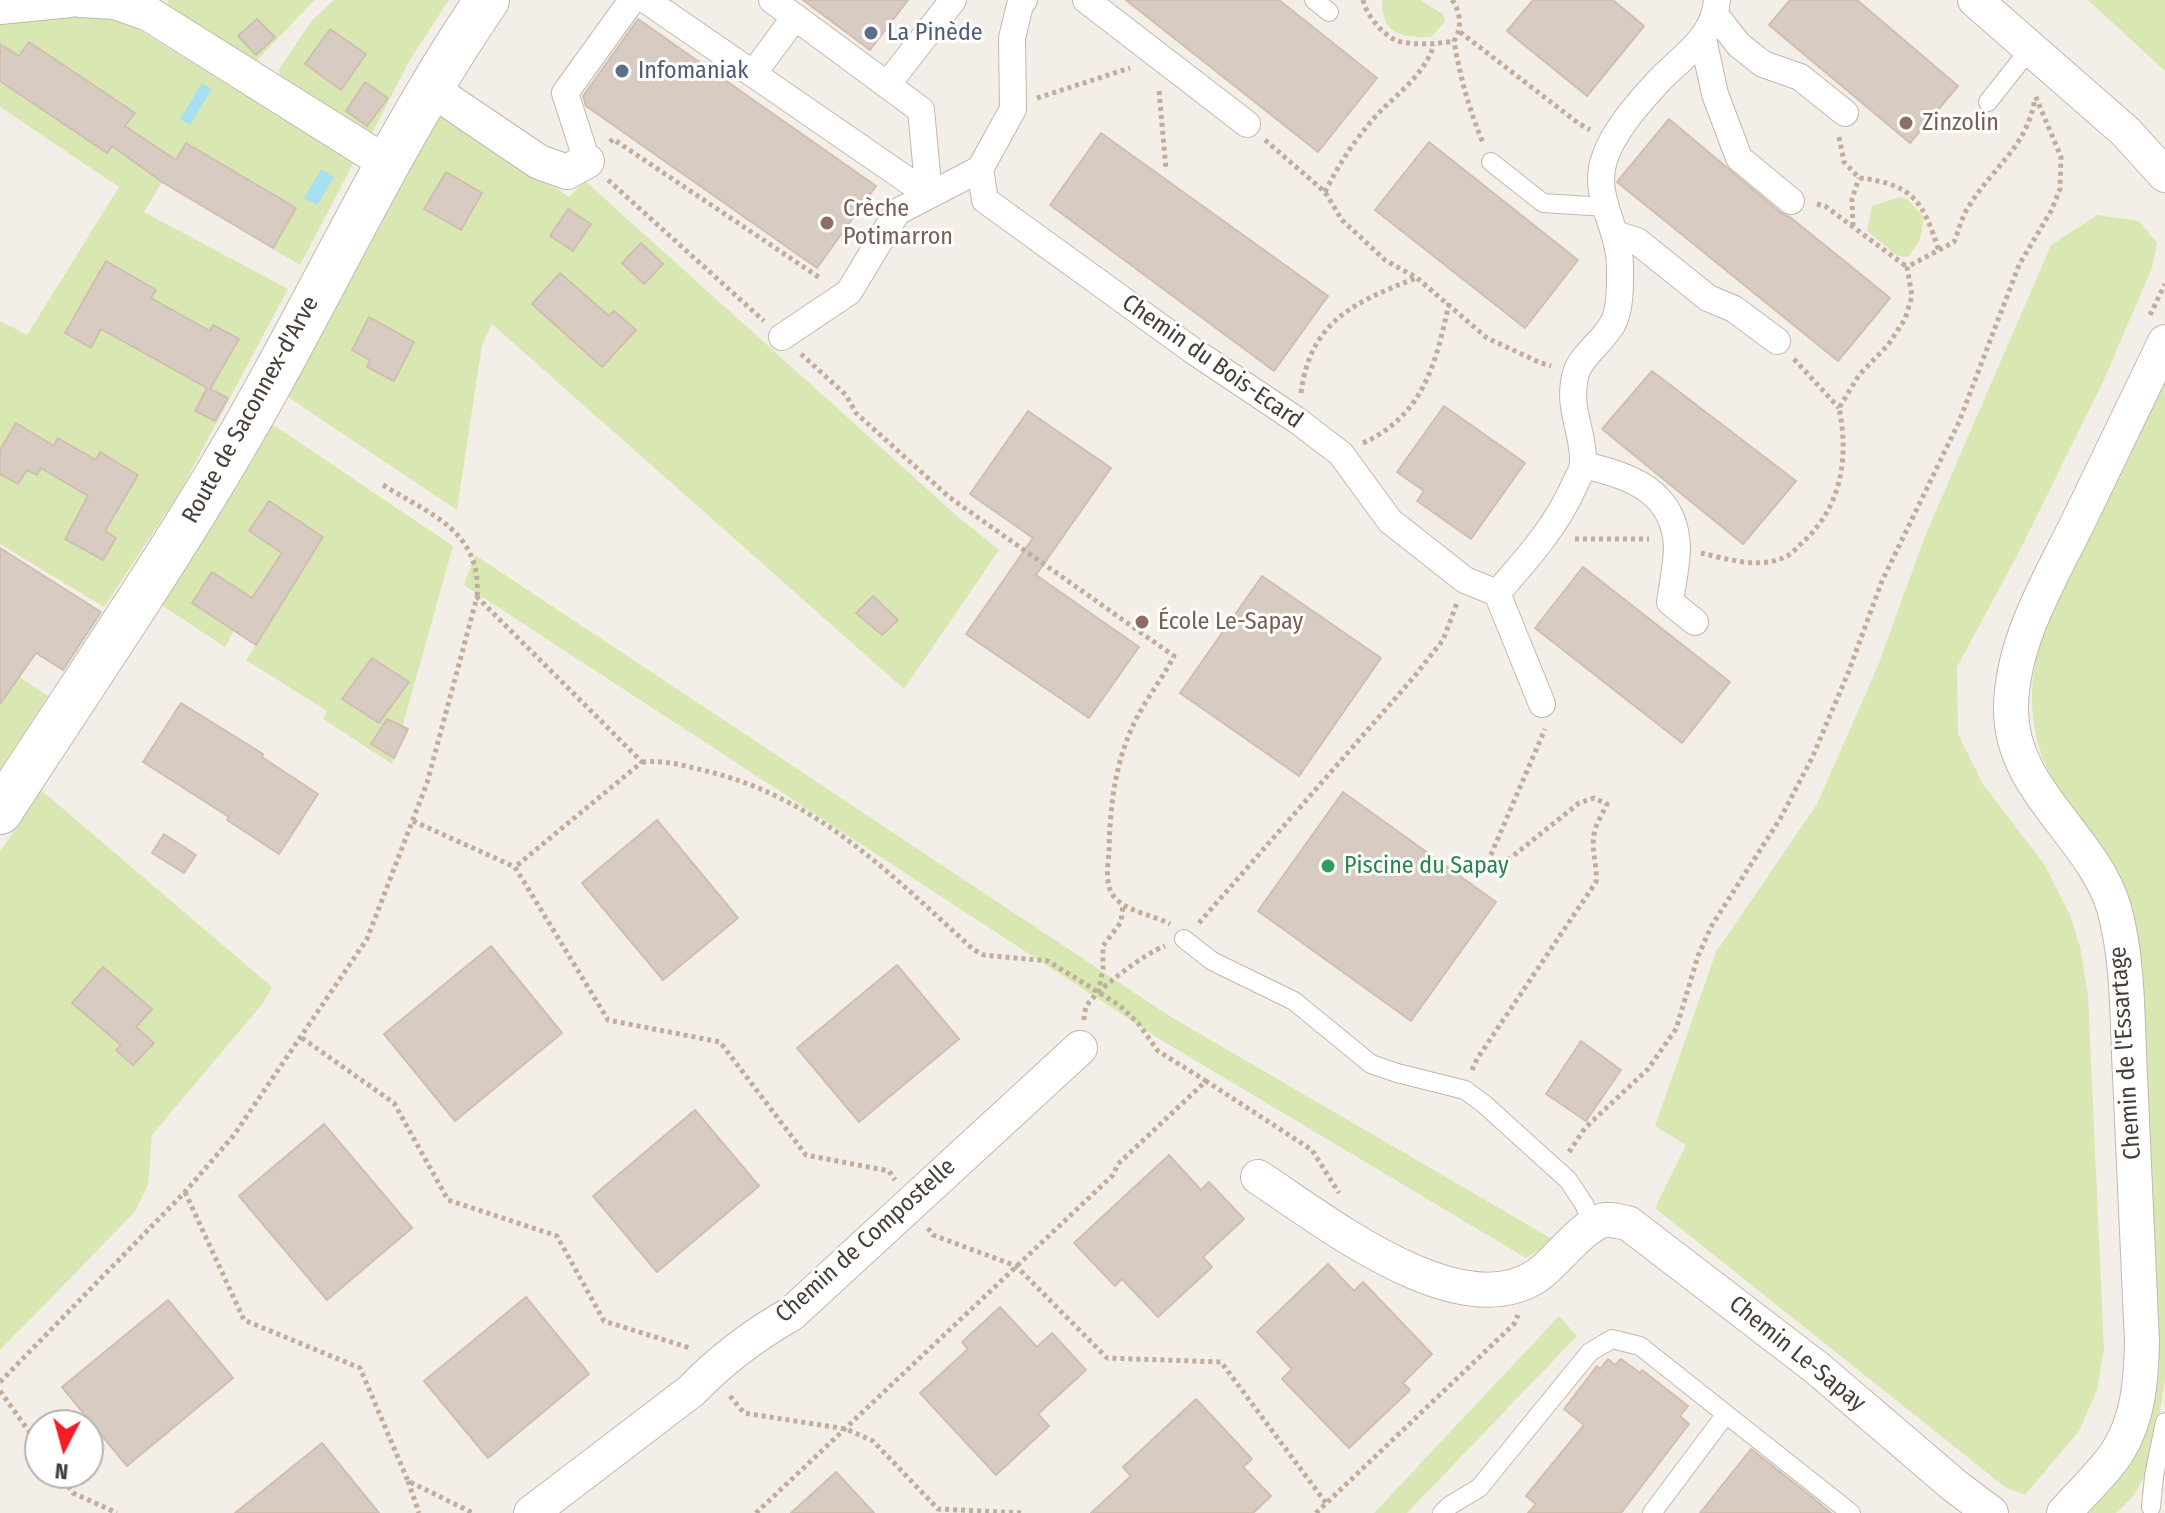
<!DOCTYPE html>
<meta charset="utf-8">
<style>
body{margin:0}
#map{position:relative;width:2165px;height:1513px;overflow:hidden;background:#f4eee8;font-family:"Fira Sans Condensed",sans-serif}
canvas{display:block}
.north{position:absolute;left:24px;top:1409px;width:80px;height:80px;box-sizing:border-box;background:#fff;border:2px solid #b5b2af;border-radius:50%;rotate:186deg;font-size:22px;font-weight:700;line-height:32px;text-align:center;color:#473e37}
.north::after{content:'';display:block;margin:auto;width:28px;height:36px;background:#f71c23;clip-path:polygon(50% 0,100% 100%,50% 72%,0 100%)}
</style>
<div id="map">
<canvas width="2165" height="1513"></canvas>
<div class="north">N</div>
</div>
<script>
const ctx = document.querySelector('canvas').getContext('2d');
ctx.lineJoin = 'round';
function fill(path, color) { ctx.fillStyle = color; ctx.fill(path, 'evenodd'); }
function stroke(path, color, width, dash) { ctx.strokeStyle = color; ctx.lineWidth = width; ctx.lineCap = dash ? 'butt' : 'round'; ctx.setLineDash(dash || []); ctx.stroke(path); }
function drawText(font, color, halo, rows, align = 'center') {
  ctx.font = font + ' "Fira Sans Condensed",sans-serif'; ctx.lineWidth = 6; ctx.setLineDash([]); ctx.textBaseline = 'middle'; ctx.strokeStyle = halo; ctx.fillStyle = color; for (const [text, x, y, turn = 0] of rows) {
    ctx.save(); ctx.translate(x, y); ctx.rotate((+turn || 0) * Math.PI / 180); ctx.textAlign = isNaN(turn) ? turn : align; if (halo) ctx.strokeText(text, 0, 0); ctx.fillText(text, 0, 0); ctx.restore();
  }
}
const green = new Path2D(`
 M 168,0 L 315,0 L 256,61 L 167,8 Z
 M 334,0 L 449,0 L 411,58 L 372,133 L 280,77 L 279,69 L 313,19 Z
 M 1382,0 L 1420,0 L 1443,14 L 1445,22 L 1431,37 C 1401,37 1382,36 1382,0 Z
 M 2088,0 L 2165,0 L 2165,71 Z
 M 96,13 L 126,22 L 354,162 L 300,265 L 273,249 L 296,208 L 186,143 L 144,212 L 288,289 L 178,495 L 104,607 L 0,544 L 0,321 L 27,335 L 119,187 L 0,107 L 0,18 Z
 M 442,110 L 569,197 L 585,181 L 957,516 L 999,550 L 904,689 L 492,324 L 482,345 L 457,510 L 288,397 Z
 M 1899,197 L 1907,199 L 1924,217 L 1920,240 L 1908,257 L 1898,256 L 1867,231 L 1872,206 Z
 M 2097,215 L 2139,221 L 2157,243 L 2152,268 L 2103,382 L 2020,550 L 1957,667 L 1958,734 L 1983,784 L 2044,864 L 2070,915 L 2080,947 L 2088,995 L 2104,1349 L 2097,1390 L 2079,1431 L 2025,1495 L 2005,1487 L 1655,1208 L 1686,1145 L 1655,1126 L 1716,952 L 1817,804 L 1877,668 L 1925,536 L 2051,245 Z
 M 2165,373 L 2165,1381 C 2156,1426 2156,1483 2116,1513 L 2083,1513 L 2152,1408 L 2157,1380 L 2137,943 C 2132,907 2123,877 2103,847 C 2095,835 2084,825 2075,814 C 2064,801 2055,784 2047,768 C 2007,678 2056,600 2094,521 C 2118,472 2141,422 2165,373 Z
 M 272,424 L 453,546 L 392,764 L 323,719 L 327,711 L 246,660 L 256,645 L 234,630 L 225,647 L 160,604 L 253,460 Z
 M 475,555 L 1171,1017 L 1554,1240 L 1526,1258 L 1161,1040 L 464,585 Z
 M 0,664 L 48,696 L 0,769 Z
 M 41,790 L 272,987 L 263,1003 L 152,1135 L 148,1185 L 134,1213 L 0,1350 L 0,852 Z
 M 1559,1316 L 1577,1336 L 1407,1513 L 1374,1513 Z`);
const water = new Path2D(`
 M 202,83 L 212,89 L 190,125 L 180,119 Z
 M 321,169 L 334,177 L 317,205 L 304,198 Z`);
const building = new Path2D(`
 M 803,0 L 908,0 L 870,50 Z
 M 1126,0 L 1279,0 L 1377,78 L 1318,152 Z
 M 1533,0 L 1613,0 L 1644,26 L 1587,96 L 1507,31 Z
 M 1790,0 L 1857,0 L 1958,86 L 1910,143 L 1769,25 Z
 M 257,19 L 275,37 L 256,55 L 238,36 Z
 M 638,19 L 876,186 L 817,268 L 586,106 L 583,96 Z
 M 330,29 L 366,54 L 341,90 L 305,64 Z
 M 29,42 L 135,113 L 125,126 L 176,160 L 186,143 L 296,208 L 273,248 L 162,182 L 112,146 L 107,153 L 0,81 L 0,44 L 19,56 Z
 M 365,82 L 388,98 L 367,126 L 346,111 Z
 M 1669,119 L 1781,213 L 1790,217 L 1890,298 L 1838,361 L 1617,182 Z
 M 1101,133 L 1328,296 L 1274,371 L 1050,205 Z
 M 1429,142 L 1578,260 L 1525,328 L 1375,210 Z
 M 446,172 L 482,193 L 461,230 L 424,209 Z
 M 568,209 L 591,224 L 573,251 L 550,236 Z
 M 641,243 L 663,264 L 644,284 L 622,263 Z
 M 106,261 L 156,290 L 151,298 L 210,331 L 213,325 L 239,339 L 210,389 L 228,398 L 215,421 L 195,411 L 207,388 L 101,329 L 91,348 L 65,333 Z
 M 560,273 L 609,316 L 614,311 L 636,330 L 602,367 L 532,304 Z
 M 369,317 L 414,342 L 394,381 L 367,367 L 370,360 L 352,350 Z
 M 1652,371 L 1796,481 L 1743,544 L 1602,429 Z
 M 1444,406 L 1525,463 L 1471,539 L 1417,501 L 1424,491 L 1397,472 Z
 M 1028,411 L 1111,468 L 1036,575 L 1139,647 L 1089,718 L 966,634 L 1033,538 L 970,494 Z
 M 16,423 L 54,446 L 58,438 L 96,460 L 100,452 L 138,475 L 105,531 L 116,538 L 103,560 L 65,539 L 88,496 L 41,468 L 37,475 L 27,470 L 18,484 L 0,474 L 0,450 Z
 M 269,501 L 323,537 L 256,645 L 192,603 L 212,572 L 252,598 L 282,553 L 249,531 Z
 M 0,548 L 101,612 L 63,670 L 36,653 L 0,704 Z
 M 1583,567 L 1730,682 L 1682,743 L 1535,628 Z
 M 1262,576 L 1381,658 L 1299,776 L 1180,693 Z
 M 873,596 L 898,620 L 882,635 L 856,613 Z
 M 372,658 L 409,682 L 379,723 L 342,699 Z
 M 181,703 L 263,754 L 262,757 L 318,794 L 279,854 L 227,820 L 229,817 L 143,762 Z
 M 387,719 L 408,729 L 394,758 L 371,744 Z
 M 1343,792 L 1496,902 L 1411,1021 L 1258,911 Z
 M 657,820 L 738,918 L 663,980 L 582,883 Z
 M 164,834 L 196,855 L 184,873 L 152,853 Z
 M 491,946 L 562,1033 L 455,1121 L 384,1034 Z
 M 897,965 L 959,1039 L 859,1122 L 797,1048 Z
 M 103,967 L 152,1009 L 136,1027 L 154,1043 L 133,1065 L 116,1050 L 121,1045 L 72,1003 Z
 M 1581,1041 L 1621,1070 L 1586,1121 L 1546,1094 Z
 M 695,1110 L 759,1186 L 657,1272 L 593,1196 Z
 M 324,1124 L 412,1228 L 327,1300 L 239,1196 Z
 M 1169,1155 L 1201,1190 L 1209,1182 L 1244,1219 L 1203,1257 L 1212,1267 L 1158,1317 L 1122,1279 L 1115,1286 L 1074,1243 Z
 M 1328,1264 L 1354,1291 L 1363,1282 L 1432,1354 L 1403,1383 L 1410,1390 L 1349,1448 L 1282,1379 L 1292,1369 L 1257,1332 Z
 M 526,1297 L 589,1374 L 488,1458 L 424,1381 Z
 M 168,1300 L 233,1378 L 127,1466 L 62,1387 Z
 M 1000,1307 L 1037,1347 L 1052,1333 L 1086,1370 L 1038,1414 L 1049,1426 L 996,1475 L 920,1393 L 968,1349 L 962,1342 Z
 M 1608,1359 L 1615,1365 L 1621,1359 L 1640,1373 L 1642,1370 L 1688,1406 L 1680,1416 L 1689,1424 L 1621,1513 L 1528,1513 L 1536,1504 L 1526,1496 L 1584,1425 L 1564,1409 L 1597,1366 L 1600,1369 Z
 M 1196,1399 L 1252,1459 L 1243,1467 L 1271,1496 L 1253,1513 L 1091,1513 L 1131,1476 L 1123,1467 Z
 M 322,1443 L 379,1513 L 235,1513 Z
 M 1751,1449 L 1812,1497 L 1831,1513 L 1700,1513 Z
 M 836,1472 L 874,1513 L 791,1513 Z`);
const path = new Path2D(`
 M 1363,0 C 1366,14 1381,33 1395,40 C 1409,46 1439,44 1454,41
 M 1452,0 C 1461,12 1462,29 1454,41 C 1460,77 1469,109 1483,143
 M 1460,32 L 1578,123 L 1590,130
 M 1159,91 L 1166,169
 M 1037,98 L 1130,68
 M 1839,137 L 1844,162 L 1859,178 C 1914,184 1923,202 1939,251
 M 1265,140 L 1325,192 L 1342,220 L 1385,260 L 1417,278 L 1487,338 L 1541,363 L 1551,366
 M 610,142 L 613,139 L 820,278
 M 608,180 L 764,321
 M 1325,192 C 1339,164 1354,141 1374,118 C 1396,94 1423,77 1434,45
 M 1817,204 L 1825,206 L 1907,267
 M 1853,226 L 1852,199 L 1859,178
 M 2150,315 L 2165,284
 M 801,354 L 846,395 L 856,413 L 949,497 L 1174,656 C 1161,681 1142,704 1131,730 C 1114,769 1110,809 1109,851 C 1108,865 1104,886 1115,898 C 1128,912 1153,915 1170,924
 M 1794,359 L 1839,408
 M 1301,393 C 1310,321 1355,302 1416,278
 M 1363,443 C 1424,415 1436,363 1449,303
 M 383,485 C 431,515 482,531 477,597
 M 1575,539 L 1649,539
 M 1701,553 C 1727,559 1761,570 1787,556 C 1793,553 1799,545 1805,540 C 1842,505 1849,456 1839,408 L 1859,375 L 1888,345 L 1905,319 L 1912,296 L 1907,267 L 1954,242 C 1959,230 1962,216 1969,206 C 1993,167 2028,146 2035,98
 M 642,762 C 664,760 682,765 702,770 C 816,796 890,874 974,950 L 984,955 L 1048,961 L 1119,1005 L 1138,1023 L 1158,1051 L 1206,1081
 M 413,821 L 515,867 L 608,1020 L 720,1042 L 806,1155 L 889,1171 L 895,1180
 M 1199,923 L 1413,678 L 1443,640 L 1457,603
 M 1098,993 L 1103,969 L 1103,946 L 1121,922 L 1123,905
 M 1084,1020 C 1084,1017 1085,1010 1086,1007 C 1094,991 1147,952 1165,946
 M 302,1038 L 394,1103 L 448,1200 L 557,1236 L 604,1321 L 690,1348
 M 1472,1070 L 1477,1059 L 1596,882 C 1598,866 1591,852 1594,835 C 1595,825 1603,813 1607,804 L 1594,798 L 1579,803 L 1498,868 L 1490,857 L 1545,729
 M 1569,1152 L 1585,1128 L 1648,1069 L 1676,1029 L 1698,956 L 1712,925 L 1780,819 L 1812,758 L 1848,673 L 1882,581 L 1959,422 L 2019,265 L 2051,211 L 2060,189 L 2061,157 L 2035,95
 M 185,1192 L 244,1320 L 360,1368 L 408,1481 L 473,1513
 M 928,1228 L 933,1235 L 1016,1266 L 1107,1358 L 1221,1362 L 1326,1503
 M 0,1382 L 185,1192 L 234,1135 L 367,939 L 427,783 L 477,597 L 642,762 L 515,867
 M 0,1391 L 40,1447
 M 730,1396 L 744,1413 L 846,1429 L 873,1441 L 938,1509 L 1023,1513
 M 59,1473 L 73,1493 L 117,1513
 M 408,1481 L 419,1513
 M 756,1513 L 1113,1175 L 1118,1164 L 1206,1081 L 1312,1150 L 1339,1193
 M 1316,1513 L 1514,1324 L 1518,1315`);
const service = new Path2D(`
 M 1314,0 L 1329,12
 M 1988,102 L 2029,50
 M 1491,162 L 1543,203 L 1606,207
 M 1184,939 L 1212,961 L 1294,1001 L 1371,1064 L 1397,1073 L 1465,1090 L 1484,1104 L 1568,1180 L 1584,1204 L 1593,1225
 M 2151,1507 L 2154,1476 L 2165,1422
 M 1442,1513 L 1449,1506 L 1479,1488 L 1590,1352 L 1612,1339 L 1640,1346 L 1851,1513
 M 1652,1513 L 1726,1414`);
const pedestrian = new Path2D(`
 M 646,0 L 929,195
 M 772,0 L 921,110 L 929,195
 M 1024,0 L 1020,5 L 1012,38 L 1013,109 L 980,169 L 985,200 L 1192,350 L 1298,421 L 1341,454 L 1390,521 L 1465,580 L 1497,593 L 1542,704
 M 1086,0 L 1247,124
 M 1716,16 L 1739,45 L 1763,64 L 1800,77 L 1845,113
 M 1703,39 L 1715,94 L 1739,158 L 1791,201
 M 753,74 L 795,17
 M 887,85 L 953,0
 M 587,161 L 565,93 L 632,0
 M 1615,234 L 1637,241 L 1708,298 L 1734,309 L 1777,341
 M 782,337 L 849,292 L 897,212 L 980,169
 M 1583,465 C 1629,475 1675,491 1677,547 C 1677,565 1672,585 1670,602 L 1695,622
 M 1497,593 C 1526,560 1556,527 1574,486 C 1577,479 1583,470 1583,463 C 1585,434 1566,408 1576,373 C 1581,356 1603,341 1612,325 C 1621,310 1620,283 1620,266 C 1620,229 1592,196 1604,160 C 1613,132 1635,107 1655,85 C 1679,58 1714,40 1717,0`);
const minor = new Path2D(`
 M 80,0 L 115,2 L 149,14 L 388,164
 M 1975,0 L 2126,132 L 2165,175
 M 0,7 L 70,0
 M 431,89 L 539,162 L 567,172 L 587,161
 M 1258,1177 C 1324,1220 1460,1329 1538,1275 C 1558,1261 1581,1226 1604,1220 C 1612,1219 1621,1222 1628,1223 L 1817,1368 L 1955,1486 L 1991,1513
 M 531,1513 L 691,1391 C 720,1361 754,1335 791,1314 L 1080,1048
 M 2064,1513 C 2081,1493 2104,1473 2118,1451 C 2139,1417 2141,1380 2142,1342 C 2138,1253 2134,1165 2130,1076 C 2127,1021 2129,962 2114,908 C 2092,835 2009,789 2011,707 C 2012,639 2052,576 2081,516 C 2109,458 2137,400 2165,342`);
const tertiary = new Path2D(`
 M 0,812 C 88,676 181,542 260,401 C 335,267 400,127 487,0`);
const markers = [
 [871,33,8,"#5c6f8a"],
 [622,71,8,"#5c6f8a"],
 [1906,123,8,"#8d6e63"],
 [827,223,8,"#8d6e63"],
 [1142,622,8,"#8d6e63"],
 [1328,866,8,"#2e9e5b"]
];
const serviceNames = [
 ["La Pinède",887,33],
 ["Infomaniak",638,71]
];
const educationNames = [
 ["Zinzolin",1922,123],
 ["Crèche",843,209],
 ["Potimarron",843,237],
 ["École Le-Sapay",1158,622]
];
const streetNames = [
 ["Chemin du Bois-Ecard",1212,362,35],
 ["Route de Saconnex-d'Arve",251,410,-61],
 ["Chemin de l'Essartage",2126,1053,-94],
 ["Chemin de Compostelle",866,1241,-42],
 ["Chemin Le-Sapay",1797,1354,39]
];
const leisureNames = [
 ["Piscine du Sapay",1344,866]
];
fill(green, '#d9e8b2');
fill(water, '#a6dff0');
fill(building, '#d8cbc1');
stroke(building, '#d0beb1', 2);
stroke(service, '#c2b7ae', 20);
stroke(pedestrian, '#c2b7ae', 28);
stroke(minor, '#c2b7ae', 36);
stroke(tertiary, '#c2b7ae', 46);
stroke(path, '#c1ad9c', 5, [4, 4]);
stroke(service, '#fff', 18);
stroke(pedestrian, '#fff', 26);
stroke(minor, '#fff', 34);
stroke(tertiary, '#fff', 44);
for (const [x, y, r, color] of markers) { const dot = new Path2D(); dot.arc(x, y, r, 0, 2 * Math.PI); ctx.fillStyle = color; ctx.fill(dot); stroke(dot, '#fff', 3); }
drawText('24px', '#4e5e75', '#fff', serviceNames, 'left');
drawText('24px', '#785e54', '#fff', educationNames, 'left');
drawText('24px', '#473e37', '#fff', streetNames);
drawText('24px', '#27864d', '#fff', leisureNames, 'left');
</script>
